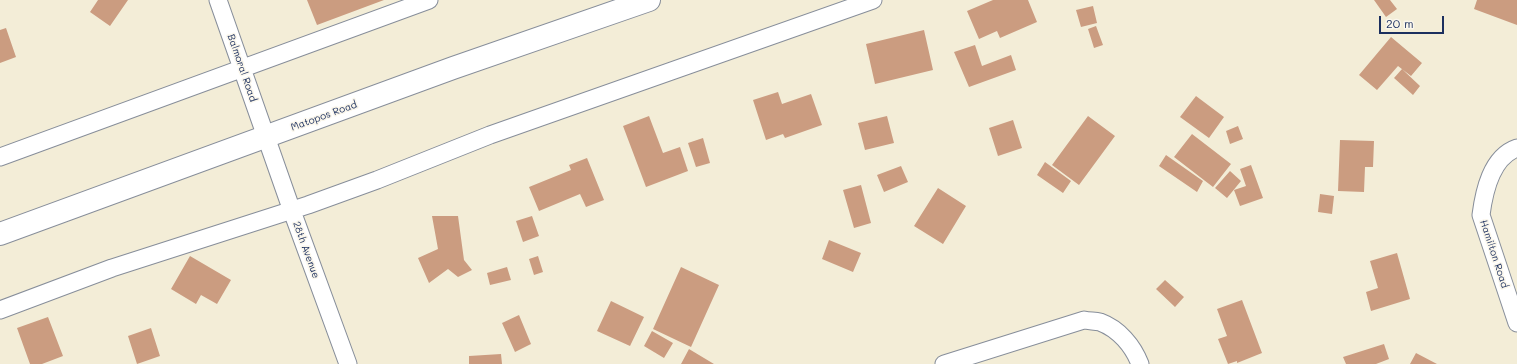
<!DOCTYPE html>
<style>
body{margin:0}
#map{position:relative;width:1517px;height:364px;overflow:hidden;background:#f3edd7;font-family:Mali,sans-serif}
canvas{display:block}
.scale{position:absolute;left:1379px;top:16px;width:65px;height:18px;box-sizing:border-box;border:2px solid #1b2f5e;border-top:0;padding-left:5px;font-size:12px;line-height:14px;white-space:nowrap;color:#1b2f5e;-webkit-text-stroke:3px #fbf7ec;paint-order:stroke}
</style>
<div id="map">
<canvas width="1517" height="364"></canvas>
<div class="scale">20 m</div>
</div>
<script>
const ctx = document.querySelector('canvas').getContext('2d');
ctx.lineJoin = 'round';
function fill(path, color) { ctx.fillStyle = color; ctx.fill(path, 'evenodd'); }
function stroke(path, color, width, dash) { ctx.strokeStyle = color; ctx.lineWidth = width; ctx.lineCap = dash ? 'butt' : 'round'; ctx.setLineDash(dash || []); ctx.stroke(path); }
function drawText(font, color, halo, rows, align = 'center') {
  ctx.font = font + ' Mali,sans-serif'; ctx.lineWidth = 3; ctx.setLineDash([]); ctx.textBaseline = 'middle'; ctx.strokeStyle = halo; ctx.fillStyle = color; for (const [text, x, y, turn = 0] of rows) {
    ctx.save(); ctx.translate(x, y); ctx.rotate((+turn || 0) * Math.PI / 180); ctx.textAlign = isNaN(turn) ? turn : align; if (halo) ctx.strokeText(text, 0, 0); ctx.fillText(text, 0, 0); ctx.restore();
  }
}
const building = new Path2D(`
 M 98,0 L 128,0 L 110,26 L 90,12 Z
 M 307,0 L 384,0 L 317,25 Z
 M 993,0 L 1028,0 L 1037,22 L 1000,38 L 997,31 L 979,39 L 967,11 Z
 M 1374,0 L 1390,0 L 1397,9 L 1386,17 Z
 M 1477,0 L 1517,0 L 1517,25 L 1474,9 Z
 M 1093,6 L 1097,23 L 1081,27 L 1076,10 Z
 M 1096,26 L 1103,45 L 1094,48 L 1088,29 Z
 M 6,28 L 16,57 L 0,63 L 0,30 Z
 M 924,30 L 933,70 L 875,84 L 866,44 Z
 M 1391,37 L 1422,63 L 1411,76 L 1398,66 L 1377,90 L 1359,75 Z
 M 975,45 L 982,66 L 1011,55 L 1016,70 L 969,87 L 954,52 Z
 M 1402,69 L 1420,86 L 1413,95 L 1394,78 Z
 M 778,92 L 782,104 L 811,94 L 822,125 L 785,138 L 783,134 L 766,140 L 753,100 Z
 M 1196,96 L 1224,117 L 1209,138 L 1180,117 Z
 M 649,116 L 663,153 L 680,147 L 688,171 L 646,187 L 623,126 Z
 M 887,116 L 894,143 L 865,150 L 858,123 Z
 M 1088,116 L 1115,136 L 1079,185 L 1052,165 Z
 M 1013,120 L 1022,148 L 998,156 L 989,128 Z
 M 1238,126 L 1243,139 L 1230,144 L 1226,131 Z
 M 1192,134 L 1231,164 L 1213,187 L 1174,157 Z
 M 703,138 L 710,163 L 696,167 L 688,143 Z
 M 1340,140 L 1374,141 L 1373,167 L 1365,167 L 1364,192 L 1338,191 Z
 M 1166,155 L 1203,181 L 1197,192 L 1159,166 Z
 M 587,158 L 604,200 L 586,207 L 580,194 L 539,211 L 529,187 L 571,170 L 569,165 Z
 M 1045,162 L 1071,181 L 1063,193 L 1037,175 Z
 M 1251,165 L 1263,198 L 1240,206 L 1234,190 L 1246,186 L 1240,169 Z
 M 901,166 L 908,182 L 884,192 L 877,175 Z
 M 1230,171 L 1241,181 L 1227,198 L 1215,188 Z
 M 861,185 L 871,223 L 854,228 L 843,190 Z
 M 938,188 L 966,206 L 943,244 L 914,226 Z
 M 1320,194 L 1334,196 L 1332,214 L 1318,212 Z
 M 432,216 L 458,216 L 464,260 L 472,270 L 458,277 L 448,269 L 429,283 L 418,258 L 438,249 Z
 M 532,216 L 539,236 L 523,242 L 516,221 Z
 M 829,240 L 861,253 L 853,272 L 822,259 Z
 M 1397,253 L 1410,299 L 1371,311 L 1366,292 L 1378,288 L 1370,261 Z
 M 190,256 L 231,280 L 217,304 L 201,295 L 196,304 L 171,289 Z
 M 538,256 L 543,272 L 534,275 L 529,259 Z
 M 507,267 L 511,280 L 490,285 L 487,273 Z
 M 681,267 L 719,285 L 691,347 L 653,329 Z
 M 1165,280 L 1184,297 L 1175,307 L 1156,289 Z
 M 1242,300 L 1262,353 L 1237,363 L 1237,361 L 1228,364 L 1218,339 L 1227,336 L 1217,309 Z
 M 611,301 L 644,317 L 630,346 L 597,331 Z
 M 519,315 L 531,344 L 515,352 L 502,323 Z
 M 48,317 L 63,356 L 42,364 L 30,364 L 17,328 Z
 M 151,328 L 160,356 L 137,364 L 128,336 Z
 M 652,331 L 673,343 L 664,358 L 644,346 Z
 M 1384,344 L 1389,359 L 1376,364 L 1346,364 L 1343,357 Z
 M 689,349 L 714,364 L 681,364 Z
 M 1416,353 L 1437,364 L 1410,364 Z
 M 501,354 L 502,364 L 469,364 L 469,356 Z`);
const minor = new Path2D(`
 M 218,0 L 292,211 L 348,364
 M 1517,148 C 1491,157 1484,192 1481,215 L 1517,323
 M 0,157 L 429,0
 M 0,310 L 112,268 L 308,205 L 377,180 L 490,135 L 873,0
 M 944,364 L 1084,320 C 1089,321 1095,321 1100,322 C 1119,329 1133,346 1140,364`);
const secondary = new Path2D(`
 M 0,234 L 453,68 L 649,0`);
const streetNames = [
 ["Balmoral Road",242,68,71],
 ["Matopos Road",324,116,-20],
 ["28th Avenue",306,250,70],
 ["Hamilton Road",1494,254,72]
];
fill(building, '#cb9c80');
stroke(minor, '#878e9a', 19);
stroke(secondary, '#878e9a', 24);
stroke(minor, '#fff', 17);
stroke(secondary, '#fff', 22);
drawText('10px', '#1b2f5e', '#fbf7ec', streetNames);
</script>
